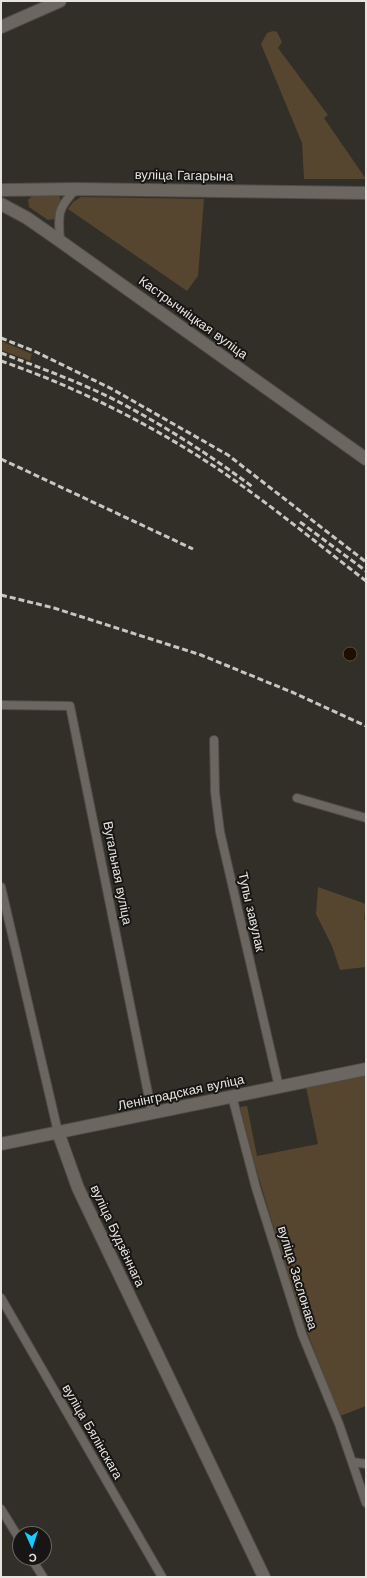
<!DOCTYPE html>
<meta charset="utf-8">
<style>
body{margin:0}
#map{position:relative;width:367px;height:1578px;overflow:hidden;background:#322e28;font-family:"Work Sans",sans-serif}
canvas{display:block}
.frame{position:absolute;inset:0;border:2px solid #e7e4e0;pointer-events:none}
.north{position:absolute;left:12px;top:1526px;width:40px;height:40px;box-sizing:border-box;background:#181614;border:1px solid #6b6866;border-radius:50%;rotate:177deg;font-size:11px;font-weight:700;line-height:16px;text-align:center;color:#e7e4e0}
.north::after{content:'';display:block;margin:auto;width:14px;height:18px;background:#19cafc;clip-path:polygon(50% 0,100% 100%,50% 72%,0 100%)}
</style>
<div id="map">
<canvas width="367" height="1578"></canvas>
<div class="frame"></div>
<div class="north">С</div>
</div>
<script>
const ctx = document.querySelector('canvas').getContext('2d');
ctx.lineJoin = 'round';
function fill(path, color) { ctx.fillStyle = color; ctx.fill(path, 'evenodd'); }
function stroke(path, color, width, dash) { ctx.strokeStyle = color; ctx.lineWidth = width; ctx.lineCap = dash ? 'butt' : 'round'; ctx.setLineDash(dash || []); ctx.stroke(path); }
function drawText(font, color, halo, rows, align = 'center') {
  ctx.font = font + ' "Work Sans",sans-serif'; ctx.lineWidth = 4; ctx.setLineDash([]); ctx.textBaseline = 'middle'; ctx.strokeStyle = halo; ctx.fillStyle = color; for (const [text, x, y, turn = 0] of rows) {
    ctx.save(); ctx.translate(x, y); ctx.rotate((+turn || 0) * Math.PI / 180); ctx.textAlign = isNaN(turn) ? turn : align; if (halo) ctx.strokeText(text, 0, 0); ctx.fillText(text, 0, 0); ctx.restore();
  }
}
const green = new Path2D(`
 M 273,31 L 277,32 L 282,42 L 278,48 L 328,115 L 324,118 L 366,179 L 304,179 L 302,143 L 261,44 L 267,33 Z
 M 33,195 L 56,195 L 60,197 L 61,202 L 54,219 L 48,220 L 29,207 L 28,200 Z
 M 81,197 L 204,199 L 198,276 L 187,291 L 68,209 L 73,202 Z
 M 1,341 L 32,354 L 30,361 L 1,350 Z
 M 318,887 L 366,904 L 364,919 L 366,921 L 366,967 L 340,970 L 332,946 L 316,914 Z
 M 366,1074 L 366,1406 L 340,1416 L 307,1332 L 287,1272 L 255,1165 L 240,1107 L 247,1106 L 257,1156 L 318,1144 L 306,1087 Z`);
const water = new Path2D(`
 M343 654a7 7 0 1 1 14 0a7 7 0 1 1-14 0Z`);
const street = new Path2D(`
 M 60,241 C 58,214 57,209 76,189
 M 1,705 L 70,706 L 152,1113
 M 214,740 L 215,792 L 220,832 L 279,1087
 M 297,798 L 366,818
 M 1,887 L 58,1132
 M 232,1096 L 256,1188 L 302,1334 L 339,1424 L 366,1503
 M 1,1298 L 162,1577
 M 353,1462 L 366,1464
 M 1,1509 L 20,1540
 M 31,1558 L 43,1577`);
const secondary = new Path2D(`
 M 1,27 L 60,1
 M 1,190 L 76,189 L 366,193
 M 1,204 L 27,218 L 60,241 L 366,459
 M 58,1132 L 78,1188 L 264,1577
 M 1,1144 L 366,1069`);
const rail = new Path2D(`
 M 1,338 L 34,351 L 112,389 L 228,455 L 366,562
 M 1,353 C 40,368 80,382 117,401 C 165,426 210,455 254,488
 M 1,361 C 77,387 154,426 221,471 C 271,505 318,544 366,581
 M 1,459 L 193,549
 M 300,522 L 366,571
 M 1,595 L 54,608 L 201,655 L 294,693 L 366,726`);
const streetNames = [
 ["вуліца Гагарына",184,176,1],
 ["Кастрычніцкая вуліца",193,318,36],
 ["Вугальная вуліца",117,873,79],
 ["Тупы завулак",251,912,77],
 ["Ленінградская вуліца",181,1093,-12],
 ["вуліца Будзённага",117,1236,65],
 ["вуліца Заслонава",297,1278,73],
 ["вуліца Бялінскага",92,1432,60]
];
fill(green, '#564630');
fill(water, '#1e0f00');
stroke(water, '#5a4f43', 1);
stroke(street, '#4f4c47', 10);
stroke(secondary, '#4f4c47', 14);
stroke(street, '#6b665f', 8);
stroke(secondary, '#6b665f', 12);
stroke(rail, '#c9c6c1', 3, [6, 3]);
drawText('13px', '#e7e4e0', '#181614', streetNames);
</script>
